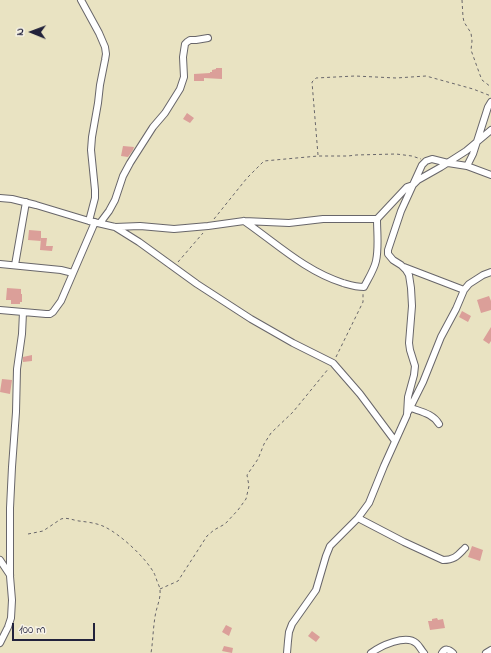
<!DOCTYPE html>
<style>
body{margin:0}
#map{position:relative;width:491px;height:653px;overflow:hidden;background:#e9e3c2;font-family:"Indie Flower",sans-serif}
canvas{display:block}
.north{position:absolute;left:12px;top:12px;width:40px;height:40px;-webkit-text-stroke:3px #f7f3e8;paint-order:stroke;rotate:271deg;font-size:11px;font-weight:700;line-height:16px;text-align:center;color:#22223b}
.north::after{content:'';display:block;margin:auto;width:14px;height:18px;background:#22223b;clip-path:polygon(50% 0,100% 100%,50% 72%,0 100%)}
.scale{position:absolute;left:12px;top:623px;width:83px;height:18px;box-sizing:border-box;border:2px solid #22223b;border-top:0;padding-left:5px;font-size:12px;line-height:14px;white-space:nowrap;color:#22223b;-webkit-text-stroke:3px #f7f3e8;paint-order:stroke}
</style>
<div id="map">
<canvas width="491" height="653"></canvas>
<div class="north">N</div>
<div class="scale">100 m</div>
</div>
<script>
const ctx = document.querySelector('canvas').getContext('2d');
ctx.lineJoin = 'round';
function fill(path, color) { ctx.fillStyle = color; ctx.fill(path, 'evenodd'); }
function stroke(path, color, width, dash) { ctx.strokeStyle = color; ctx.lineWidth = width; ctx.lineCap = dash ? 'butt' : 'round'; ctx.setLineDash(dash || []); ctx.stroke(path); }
const building = new Path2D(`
 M 216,68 L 222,68 L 222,79 L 204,78 L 204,81 L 194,81 L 194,74 L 210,73 L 210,72 L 212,72 L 212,70 L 216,69 Z
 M 187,113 L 194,118 L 190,123 L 183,119 Z
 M 123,146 L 134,147 L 133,150 L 128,157 L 121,156 Z
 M 29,230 L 41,231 L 41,241 L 28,240 Z
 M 41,238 L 47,238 L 46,246 L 53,246 L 52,251 L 40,250 Z
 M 7,288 L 21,289 L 21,294 L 22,294 L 22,302 L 20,302 L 20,304 L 11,304 L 11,300 L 6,300 Z
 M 489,296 L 491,301 L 491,310 L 481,313 L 477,300 Z
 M 462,311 L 471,316 L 468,322 L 459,317 Z
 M 491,327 L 491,341 L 489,344 L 483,340 Z
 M 32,355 L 32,361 L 23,362 L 23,357 Z
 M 2,379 L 12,380 L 10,394 L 0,392 Z
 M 472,546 L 483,550 L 480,561 L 468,557 Z
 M 437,618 L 438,620 L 443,619 L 445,628 L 430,630 L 428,621 L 432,621 L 432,619 Z
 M 226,625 L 232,628 L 229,636 L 222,632 Z
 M 312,631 L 320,637 L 316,642 L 308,636 Z
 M 224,646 L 233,648 L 232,653 L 222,651 Z`);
const path = new Path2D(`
 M 462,0 L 463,17 L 464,22 L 471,33 L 472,41 L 471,50 L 480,75 L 482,80 L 491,87
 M 318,155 L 312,82 L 316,78 L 355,76 L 396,78 L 426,76 L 473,89 L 491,96
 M 214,219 L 247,178 L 264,161 L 318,156 L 348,156 L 356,155 L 396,154 L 412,156 L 421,159
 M 178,262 L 203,233
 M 336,357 L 363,302 L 363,293
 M 28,534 L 43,531 L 61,519 C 67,517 72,520 79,521 C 87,522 97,523 105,527 C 121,535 145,557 154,573 C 155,575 156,578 157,581 C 158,584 160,587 160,590 C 161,599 156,608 155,617 C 153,629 153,641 151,653
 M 160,589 L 178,581 L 207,536 L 214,530 L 225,524 L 238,510 L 246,499 L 249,486 L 247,475 L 258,459 L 264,444 L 271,433 L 293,412 L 329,368`);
const minor = new Path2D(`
 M 81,0 L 99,33 L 105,47 L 106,54 L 105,60 L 100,85 L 98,103 L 92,137 L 91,150 L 95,190 L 95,198 L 89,221
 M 467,166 L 491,175
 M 0,198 L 12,199 L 36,205 L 89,221 L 115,227 L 140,226 L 174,229 L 208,226 L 244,221 L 289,223 L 323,219 L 377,219
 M 244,221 C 276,243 305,271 343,283 C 350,285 356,287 364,287 C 368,279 374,270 376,261 C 379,247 377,233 377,219 L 407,187 L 413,185 L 418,180 L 441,167 L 466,151 L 491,130
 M 100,223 L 109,211 L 115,200 L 123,176 L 130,163 L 153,127 L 165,113 L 180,89 L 184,77 L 183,57 L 185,44 L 187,42 L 190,40 L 196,40 L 208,38
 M 115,227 L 139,242 L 197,284 L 251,319 L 293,343 L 333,363 L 360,394 L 395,441
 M 0,264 L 61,270 L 73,273
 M 15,265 L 26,202
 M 404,267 L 464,290
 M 0,310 L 46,314 L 50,314 L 53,312 L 61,301 L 95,222
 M 411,408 C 422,412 433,414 439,424
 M 408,412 L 423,382 L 441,337 L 456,309 L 464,290 L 469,284 L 483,275 L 491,272
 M 358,518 L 404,542 L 443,560 C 455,560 458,555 465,548
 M 0,560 L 10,575
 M 0,643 L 8,627 L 11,618 L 12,600 L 10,576 L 10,508 L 12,467 L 16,412 L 17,369 L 22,334 L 23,312
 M 287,653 L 288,641 L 289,632 L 292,624 L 316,590 L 326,556 L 330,546 L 358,518 L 369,503 L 384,466 L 407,415 L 408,397 L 414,375 L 415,366 L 410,350 L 409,343 L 412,306 L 411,288 L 409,275 L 406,270 L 401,265 L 393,260 L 388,254 L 388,250 L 401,211 L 422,165 L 426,161 L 432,159 L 448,163 L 467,166 L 473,154 L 488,107 L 491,102
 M 371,653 C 380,646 406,634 416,643 C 419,645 421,650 424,653
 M 442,653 C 445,648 449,649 453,653
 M 486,653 L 491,650`);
fill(building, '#db9f99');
stroke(minor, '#68666a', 8);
stroke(path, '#68666a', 1, [3, 3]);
stroke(minor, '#fff', 6);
</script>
